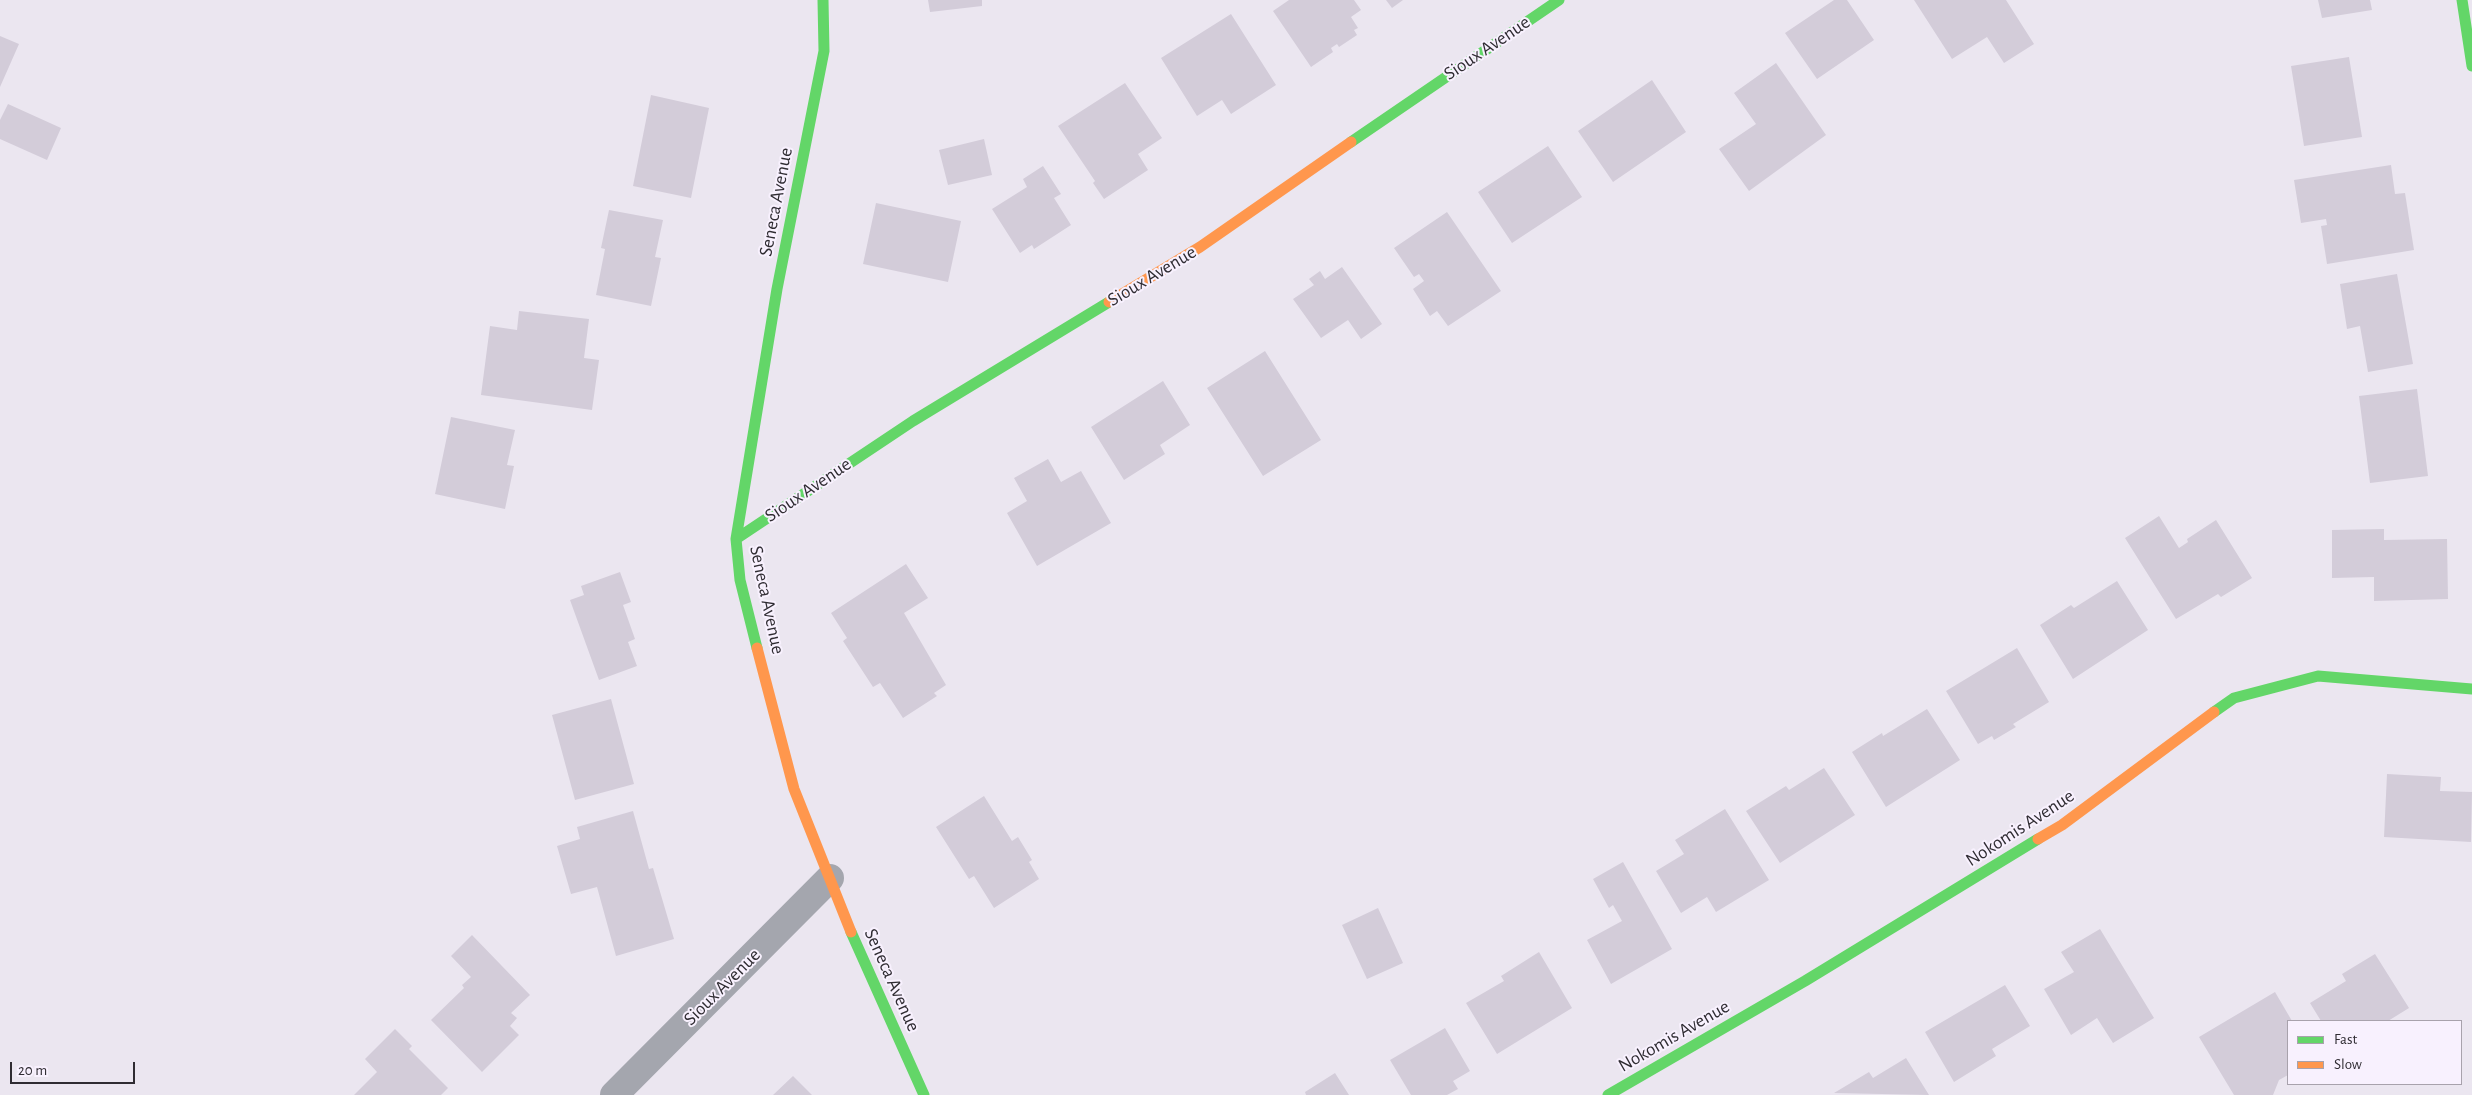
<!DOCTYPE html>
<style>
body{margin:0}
#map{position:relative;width:2472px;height:1095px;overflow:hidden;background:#ebe6f0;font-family:"Alegreya Sans",sans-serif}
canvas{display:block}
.legend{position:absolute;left:2287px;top:1020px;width:175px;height:65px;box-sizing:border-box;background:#f8f1fe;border:1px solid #a8a2ac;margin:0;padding:6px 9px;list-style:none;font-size:15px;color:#2f2c32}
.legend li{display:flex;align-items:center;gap:10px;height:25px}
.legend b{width:25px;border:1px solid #a8a2ac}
.scale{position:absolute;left:10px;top:1062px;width:125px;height:22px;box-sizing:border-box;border:2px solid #2f2c32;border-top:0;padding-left:6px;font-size:15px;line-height:18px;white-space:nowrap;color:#2f2c32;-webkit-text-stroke:4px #f8f1fe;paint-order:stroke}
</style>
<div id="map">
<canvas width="2472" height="1095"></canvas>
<ul class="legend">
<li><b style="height:6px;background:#63d668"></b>Fast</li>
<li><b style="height:6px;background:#ff974d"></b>Slow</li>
</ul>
<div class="scale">20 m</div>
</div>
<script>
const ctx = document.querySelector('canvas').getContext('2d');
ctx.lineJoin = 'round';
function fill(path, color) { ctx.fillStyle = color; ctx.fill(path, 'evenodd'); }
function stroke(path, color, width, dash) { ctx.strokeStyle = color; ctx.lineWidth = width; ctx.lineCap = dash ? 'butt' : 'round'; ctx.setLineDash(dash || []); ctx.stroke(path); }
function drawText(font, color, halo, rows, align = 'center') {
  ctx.font = font + ' "Alegreya Sans",sans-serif'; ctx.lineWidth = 4; ctx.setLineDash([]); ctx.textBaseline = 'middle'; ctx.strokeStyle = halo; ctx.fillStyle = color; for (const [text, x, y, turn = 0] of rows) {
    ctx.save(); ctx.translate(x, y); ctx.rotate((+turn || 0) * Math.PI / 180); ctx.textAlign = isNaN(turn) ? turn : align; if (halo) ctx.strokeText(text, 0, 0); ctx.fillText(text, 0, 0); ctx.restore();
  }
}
const building = new Path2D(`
 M 928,0 L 982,0 L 982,6 L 930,12 Z
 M 1289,0 L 1354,0 L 1361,10 L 1351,17 L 1358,28 L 1354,30 L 1357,35 L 1339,47 L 1337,44 L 1331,48 L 1333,52 L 1311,67 L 1273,11 Z
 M 1386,0 L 1403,0 L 1392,8 Z
 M 1834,0 L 1847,0 L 1874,40 L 1817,79 L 1785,33 Z
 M 1914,0 L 2006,0 L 2034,44 L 2004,63 L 1987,37 L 1952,59 Z
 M 2318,0 L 2370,0 L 2372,10 L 2322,18 Z
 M 1231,14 L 1276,85 L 1231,114 L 1222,100 L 1197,116 L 1161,58 Z
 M 0,36 L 19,44 L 0,87 Z
 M 2349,57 L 2362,137 L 2304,146 L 2291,66 Z
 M 1776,63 L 1826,135 L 1749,191 L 1719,149 L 1756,124 L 1734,93 Z
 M 1652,80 L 1686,132 L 1613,182 L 1578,131 Z
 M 1125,83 L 1162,138 L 1138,154 L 1148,170 L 1104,199 L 1093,183 L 1095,181 L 1058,126 Z
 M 651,95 L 709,108 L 691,198 L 633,186 Z
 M 8,104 L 61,128 L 47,160 L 0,139 L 0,120 Z
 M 984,139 L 992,175 L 948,185 L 939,150 Z
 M 1548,146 L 1582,197 L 1512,243 L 1478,192 Z
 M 2391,165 L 2395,194 L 2405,193 L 2414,250 L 2327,264 L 2321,226 L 2327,225 L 2326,219 L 2301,223 L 2294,180 Z
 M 1043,166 L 1061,194 L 1054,198 L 1071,225 L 1034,249 L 1032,245 L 1020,253 L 992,209 L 1027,187 L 1023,179 Z
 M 876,203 L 961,221 L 948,282 L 863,264 Z
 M 609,210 L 663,220 L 655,257 L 661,258 L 651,306 L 596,295 L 605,249 L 601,248 Z
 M 1447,212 L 1501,291 L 1448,326 L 1437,311 L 1430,316 L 1413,289 L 1424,281 L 1419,274 L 1414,277 L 1394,248 Z
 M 1342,267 L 1382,324 L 1361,339 L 1348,320 L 1321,338 L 1293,299 L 1314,285 L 1309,279 L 1320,271 L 1325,279 Z
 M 2397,274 L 2413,364 L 2368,372 L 2360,326 L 2347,329 L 2340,284 Z
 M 519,311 L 589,319 L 584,358 L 599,360 L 592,410 L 481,395 L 490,326 L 517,330 Z
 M 1265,351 L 1321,440 L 1263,476 L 1207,388 Z
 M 1163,381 L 1190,425 L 1160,445 L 1165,454 L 1124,480 L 1091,427 Z
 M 2417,389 L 2428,476 L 2370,483 L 2359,396 Z
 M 451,417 L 515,430 L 507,465 L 514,466 L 505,509 L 435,494 Z
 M 1048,459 L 1061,482 L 1081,471 L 1111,523 L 1037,566 L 1007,513 L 1027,501 L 1014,478 Z
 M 2159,516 L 2179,548 L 2188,542 L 2187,539 L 2216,520 L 2252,578 L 2221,597 L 2218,594 L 2176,619 L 2125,538 Z
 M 2384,529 L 2384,540 L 2447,539 L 2448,599 L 2374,601 L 2374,577 L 2332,578 L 2332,530 Z
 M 906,564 L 928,598 L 904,613 L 946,685 L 934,693 L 937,696 L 903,718 L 880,683 L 873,687 L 843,641 L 847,638 L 831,613 Z
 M 620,572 L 631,602 L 623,605 L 635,639 L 628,642 L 637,666 L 599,680 L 570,600 L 584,595 L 581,586 Z
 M 2117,581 L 2148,630 L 2073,679 L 2040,625 L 2071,605 L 2074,608 Z
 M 2017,648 L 2049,702 L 2013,724 L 2016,727 L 1994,740 L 1992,736 L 1978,744 L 1946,691 Z
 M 611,699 L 634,784 L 575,800 L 552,715 Z
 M 1927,709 L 1960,760 L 1886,807 L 1852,752 L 1882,733 L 1883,736 Z
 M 1824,768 L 1855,815 L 1780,863 L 1746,811 L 1786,786 L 1789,790 Z
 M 2387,774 L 2441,777 L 2440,791 L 2472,792 L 2471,842 L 2384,837 Z
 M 984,796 L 1012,841 L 1018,837 L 1032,860 L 1029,862 L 1039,879 L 994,908 L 974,876 L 969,879 L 936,827 Z
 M 1725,809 L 1769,880 L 1716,912 L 1707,897 L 1681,913 L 1656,871 L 1684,854 L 1675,840 Z
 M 633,811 L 649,869 L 653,868 L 674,939 L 616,956 L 597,887 L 571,894 L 557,846 L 580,839 L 577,827 Z
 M 1623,862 L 1672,949 L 1611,984 L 1587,940 L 1622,921 L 1613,905 L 1609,908 L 1593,879 Z
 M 1378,908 L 1403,963 L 1367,979 L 1342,925 Z
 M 2100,929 L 2154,1018 L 2113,1043 L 2097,1018 L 2071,1035 L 2044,989 L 2074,972 L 2061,952 Z
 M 472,935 L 530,995 L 511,1013 L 517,1018 L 510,1026 L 519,1035 L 482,1072 L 431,1020 L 464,988 L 462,985 L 471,977 L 451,956 Z
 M 1539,952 L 1572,1008 L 1497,1054 L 1466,1003 L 1504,981 L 1501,976 Z
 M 2375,954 L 2409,1008 L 2388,1021 L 2321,1021 L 2310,1003 L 2346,981 L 2342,974 Z
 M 2005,985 L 2030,1026 L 1992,1049 L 1996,1056 L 1954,1082 L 1925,1032 Z
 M 2275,992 L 2292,1021 L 2288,1021 L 2288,1075 L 2279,1080 L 2273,1095 L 2234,1095 L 2199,1037 Z
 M 1445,1028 L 1470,1071 L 1453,1081 L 1458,1089 L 1447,1095 L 1411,1095 L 1390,1060 Z
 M 395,1029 L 412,1046 L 409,1049 L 448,1088 L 441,1095 L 354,1095 L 377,1072 L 365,1059 Z
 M 1906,1058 L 1929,1095 L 1834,1093 L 1869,1072 L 1873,1078 Z
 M 1335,1073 L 1349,1095 L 1306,1095 L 1305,1092 Z
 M 793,1076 L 812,1095 L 773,1095 Z`);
const street = new Path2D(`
 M 614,1095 L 830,878`);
const fast = new Path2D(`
 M 2462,0 L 2472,66
 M 1351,142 L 1559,0
 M 736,539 L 913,421 L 1109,302
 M 757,648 L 740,580 L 736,539 L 777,289 L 824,51 L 823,0
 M 2214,712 L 2234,698 L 2318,676 L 2472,689
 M 851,932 L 924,1095
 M 1608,1095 L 1805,981 L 2038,839`);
const slow = new Path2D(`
 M 1109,302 L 1200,247 L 1351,142
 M 757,648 L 794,789 L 851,932
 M 2038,839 L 2062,825 L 2214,712`);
const streetNames = [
 ["Sioux Avenue",1487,48,-34],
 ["Seneca Avenue",776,202,-79],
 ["Sioux Avenue",1152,276,-31],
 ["Sioux Avenue",808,490,-34],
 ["Seneca Avenue",767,600,78],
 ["Nokomis Avenue",2020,828,-33],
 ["Seneca Avenue",892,980,66],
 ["Sioux Avenue",722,987,-45],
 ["Nokomis Avenue",1674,1036,-30]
];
fill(building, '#d3ccd9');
stroke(street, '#a4a6ae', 28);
stroke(fast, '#63d668', 11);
stroke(slow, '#ff974d', 11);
drawText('19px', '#2f2c32', '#f8f1fe', streetNames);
</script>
